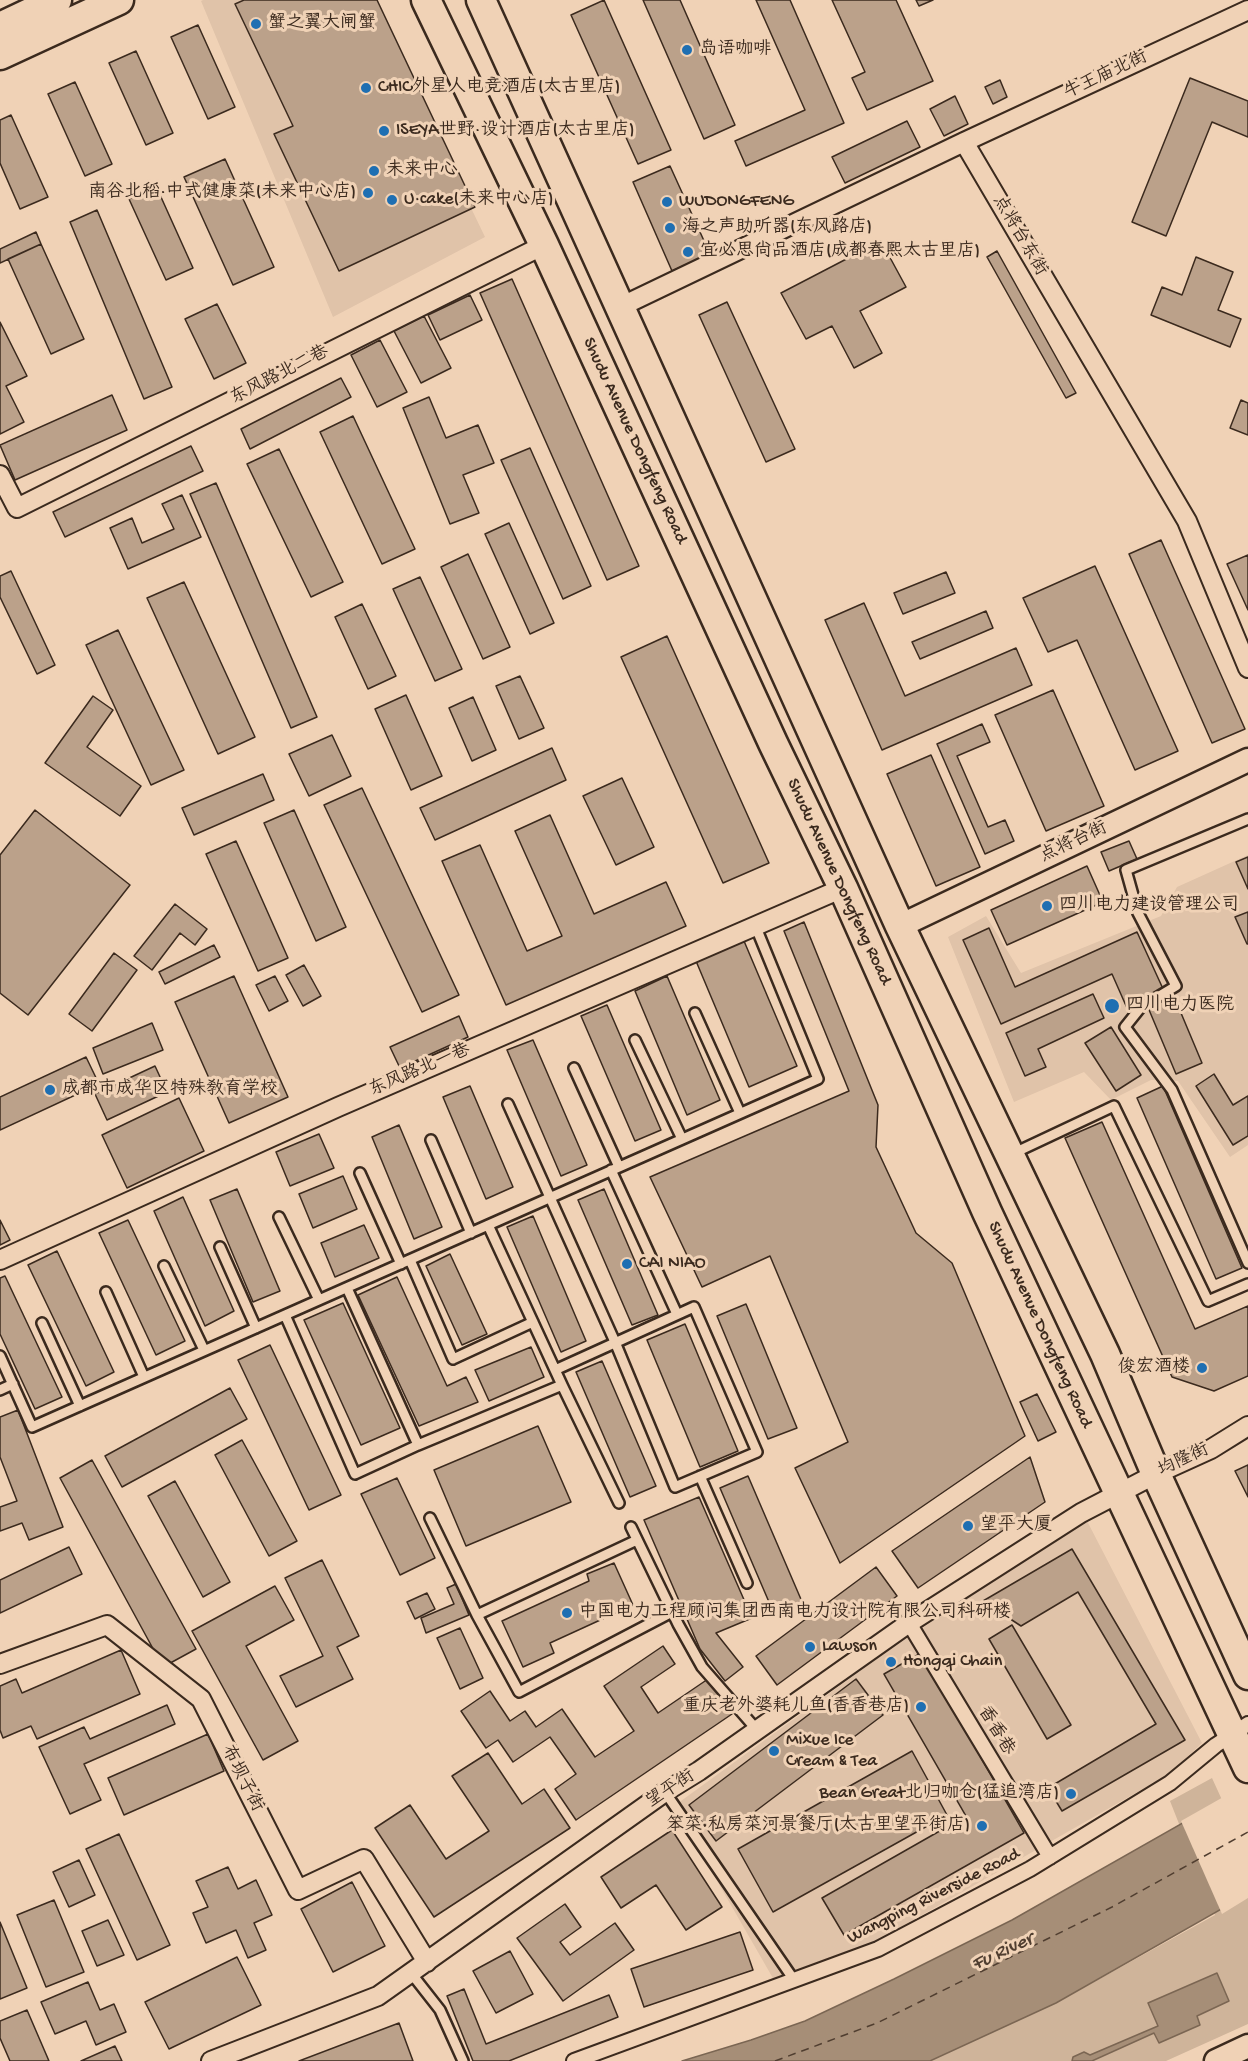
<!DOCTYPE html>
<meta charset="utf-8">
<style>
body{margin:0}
canvas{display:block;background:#f0d2b6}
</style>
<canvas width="1248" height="2061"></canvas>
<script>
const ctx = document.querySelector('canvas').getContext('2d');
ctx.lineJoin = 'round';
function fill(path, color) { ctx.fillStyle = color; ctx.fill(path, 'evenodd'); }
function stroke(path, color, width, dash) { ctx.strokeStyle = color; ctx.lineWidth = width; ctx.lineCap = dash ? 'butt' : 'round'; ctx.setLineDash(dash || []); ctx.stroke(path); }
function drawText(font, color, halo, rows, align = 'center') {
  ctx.font = font + ' "Gochi Hand","LXGW WenKai TC",sans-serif'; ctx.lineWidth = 6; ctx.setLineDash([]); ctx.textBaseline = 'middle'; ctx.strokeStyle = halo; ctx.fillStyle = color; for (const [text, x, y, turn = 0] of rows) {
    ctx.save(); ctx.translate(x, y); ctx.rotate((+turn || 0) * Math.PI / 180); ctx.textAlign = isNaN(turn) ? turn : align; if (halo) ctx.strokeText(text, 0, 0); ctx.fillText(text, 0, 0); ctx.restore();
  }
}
const built = new Path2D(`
 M 203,0 L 371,0 L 485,237 L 333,317 L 201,1 Z
 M 1248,855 L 1248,1145 L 1230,1157 L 1178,1081 L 1151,1080 L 1111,1100 L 1084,1072 L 1014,1102 L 948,937 L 986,916 L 1021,973 L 1161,916 L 1177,887 Z
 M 1086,1519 L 1202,1743 L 1169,1774 L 873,1943 L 774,1980 L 674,1806 L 885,1653 Z`);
const green = new Path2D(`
 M 1212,1778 L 1248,1857 L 1248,2024 L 1166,2061 L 930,2061 L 1056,2003 L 1215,1915 L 1170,1801 Z`);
const water = new Path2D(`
 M 1248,1786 L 1248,1894 L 1056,2003 L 930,2061 L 682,2061 L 751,2040 L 805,2021 L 894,1979 L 1012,1920 Z
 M 1217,1973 L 1229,2001 L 1197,2016 L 1200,2025 L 1159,2043 L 1154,2033 L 1092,2061 L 1072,2061 L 1073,2057 L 1084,2052 L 1090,2055 L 1158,2026 L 1148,2003 Z`);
const pier = new Path2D(`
 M 1248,1783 L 1248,1898 L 1222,1914 L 1181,1821 Z`);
const ferry = new Path2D(`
 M 775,2061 L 877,2023 L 1112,1907 L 1248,1832`);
const building = new Path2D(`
 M 244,0 L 377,0 L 475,207 L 339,271 L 274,134 L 293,126 L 235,4 Z
 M 604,0 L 671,150 L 638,164 L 571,15 Z
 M 643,0 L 680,0 L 735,125 L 704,139 Z
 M 756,0 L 790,0 L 844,123 L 746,166 L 735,141 L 805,110 Z
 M 832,0 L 896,0 L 933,81 L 867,110 L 852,78 L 865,72 Z
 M 916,0 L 933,0 L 919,6 Z
 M 198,25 L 235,107 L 208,119 L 171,37 Z
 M 136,51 L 173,133 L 146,145 L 109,63 Z
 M 1190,78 L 1248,101 L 1248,137 L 1212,122 L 1166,236 L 1132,222 Z
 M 1000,80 L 1007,97 L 993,104 L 985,87 Z
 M 75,82 L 112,164 L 85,176 L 48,94 Z
 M 955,96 L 968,124 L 944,136 L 930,109 Z
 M 11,115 L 48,197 L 20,209 L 0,163 L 0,120 Z
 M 907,121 L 920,147 L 845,183 L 832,157 Z
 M 225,159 L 274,267 L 233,285 L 184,177 Z
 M 670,166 L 710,254 L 672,271 L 633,182 Z
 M 156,186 L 193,268 L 166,280 L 129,199 Z
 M 97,210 L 172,387 L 144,399 L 70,222 Z
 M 36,232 L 41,244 L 0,263 L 0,249 Z
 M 881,241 L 906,287 L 860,311 L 882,353 L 854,368 L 832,326 L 806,339 L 781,293 Z
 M 41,244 L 84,339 L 51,354 L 8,259 Z
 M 997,251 L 1076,393 L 1066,398 L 987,257 Z
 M 1196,257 L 1233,272 L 1218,310 L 1241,319 L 1230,347 L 1151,315 L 1162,287 L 1182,295 Z
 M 512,279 L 639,566 L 607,580 L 480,293 Z
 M 470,295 L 482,320 L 440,340 L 428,315 Z
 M 727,302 L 795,449 L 766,462 L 699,315 Z
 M 217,304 L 246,363 L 214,379 L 185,319 Z
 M 424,316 L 451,368 L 421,383 L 394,331 Z
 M 0,322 L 27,376 L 6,386 L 24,422 L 0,434 Z
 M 380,340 L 407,392 L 377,407 L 351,355 Z
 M 341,378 L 351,397 L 250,449 L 241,429 Z
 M 112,395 L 127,430 L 15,480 L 0,445 Z
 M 429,397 L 446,438 L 478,425 L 494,463 L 463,475 L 479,513 L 450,524 L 403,408 Z
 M 1241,400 L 1248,403 L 1248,435 L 1230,428 Z
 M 353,416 L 415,549 L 382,564 L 320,432 Z
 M 191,446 L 203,471 L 65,537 L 53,512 Z
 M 530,448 L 591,586 L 563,599 L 501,460 Z
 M 279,449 L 343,582 L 311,597 L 247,464 Z
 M 216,483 L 317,717 L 291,728 L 190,494 Z
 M 182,495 L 201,537 L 128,569 L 110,528 L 132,518 L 142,543 L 174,529 L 162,504 Z
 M 509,523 L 554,623 L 530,634 L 485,534 Z
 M 1161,540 L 1245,729 L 1212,743 L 1129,554 Z
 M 468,554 L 510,647 L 483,659 L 441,567 Z
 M 1248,555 L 1248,610 L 1227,564 Z
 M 1095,566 L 1178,751 L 1135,770 L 1077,640 L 1048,652 L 1023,598 Z
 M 11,571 L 55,665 L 37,674 L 0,597 L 0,576 Z
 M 946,572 L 955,593 L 903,614 L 894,593 Z
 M 420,577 L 462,669 L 435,681 L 393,589 Z
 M 184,582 L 255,737 L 218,754 L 147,598 Z
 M 864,603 L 905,696 L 1016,648 L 1032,685 L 882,750 L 825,620 Z
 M 362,604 L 396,676 L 368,689 L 335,617 Z
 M 986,611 L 993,628 L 920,659 L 912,642 Z
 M 118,630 L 184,770 L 151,785 L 86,645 Z
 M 667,636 L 769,863 L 723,883 L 621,657 Z
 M 520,676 L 544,728 L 519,739 L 496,686 Z
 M 1053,690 L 1104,806 L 1046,831 L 995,715 Z
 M 406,695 L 442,776 L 411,790 L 375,709 Z
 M 93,696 L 113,710 L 87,747 L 141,786 L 120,816 L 45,763 Z
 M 473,697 L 496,750 L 472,761 L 449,708 Z
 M 982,724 L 990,742 L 957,756 L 988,827 L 1005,820 L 1014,841 L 985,854 L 937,744 Z
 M 332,735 L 351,776 L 309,796 L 289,754 Z
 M 552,748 L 566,780 L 435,840 L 420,808 Z
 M 931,755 L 980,867 L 936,886 L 887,774 Z
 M 263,774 L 274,800 L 194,835 L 182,808 Z
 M 622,778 L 654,847 L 616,865 L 583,796 Z
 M 362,788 L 459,995 L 422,1012 L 324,805 Z
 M 35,810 L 130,885 L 28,1015 L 0,993 L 0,855 Z
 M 294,810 L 346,927 L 316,941 L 264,823 Z
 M 550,815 L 594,914 L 666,882 L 686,926 L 506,1005 L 442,861 L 480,845 L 527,951 L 562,936 L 515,831 Z
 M 236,841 L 288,958 L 258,971 L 206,854 Z
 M 1129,841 L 1137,859 L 1109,871 L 1101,852 Z
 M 1248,857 L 1248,889 L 1236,862 Z
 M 1087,866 L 1103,902 L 1007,945 L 991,910 Z
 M 175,904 L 207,929 L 195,945 L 180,933 L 152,970 L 134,956 Z
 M 1248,912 L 1248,944 L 1247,944 L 1235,917 Z
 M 804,922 L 878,1105 L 876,1147 L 916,1233 L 952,1263 L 1025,1436 L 840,1563 L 795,1468 L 848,1442 L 770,1256 L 702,1287 L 650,1177 L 849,1091 L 784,931 Z
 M 989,928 L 1015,987 L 1137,932 L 1164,991 L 1127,1008 L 1112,974 L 1001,1024 L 963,940 Z
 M 744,941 L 797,1066 L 749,1087 L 696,961 Z
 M 214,945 L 220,957 L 165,984 L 159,972 Z
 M 114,953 L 137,970 L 92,1031 L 69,1014 Z
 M 304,965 L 321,996 L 303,1006 L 286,975 Z
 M 234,976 L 288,1097 L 229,1123 L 175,1002 Z
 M 275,976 L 288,1001 L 269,1011 L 256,985 Z
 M 667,976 L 720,1100 L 687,1115 L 635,991 Z
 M 1093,994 L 1104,1018 L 1038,1049 L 1046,1067 L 1025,1076 L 1006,1033 Z
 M 1173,994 L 1202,1063 L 1176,1074 L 1147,1005 Z
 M 607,1005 L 661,1130 L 635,1141 L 581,1016 Z
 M 459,1016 L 468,1037 L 400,1068 L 390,1047 Z
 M 152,1023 L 163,1050 L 103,1074 L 93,1048 Z
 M 1111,1027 L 1141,1075 L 1116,1091 L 1085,1043 Z
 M 533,1040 L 587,1165 L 561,1176 L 507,1050 Z
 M 86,1057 L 99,1084 L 0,1130 L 0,1097 Z
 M 155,1066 L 167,1092 L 107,1120 L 95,1094 Z
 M 1214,1074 L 1233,1105 L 1248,1096 L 1248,1136 L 1233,1145 L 1196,1086 Z
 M 470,1086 L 513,1187 L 486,1199 L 443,1097 Z
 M 1163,1086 L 1242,1268 L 1216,1279 L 1137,1098 Z
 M 179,1098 L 204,1151 L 127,1188 L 102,1135 Z
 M 1102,1122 L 1195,1329 L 1248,1306 L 1248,1376 L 1214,1391 L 1172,1377 L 1065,1138 Z
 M 399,1125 L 442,1227 L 414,1239 L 372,1137 Z
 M 319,1134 L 334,1168 L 290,1186 L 276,1152 Z
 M 343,1176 L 357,1209 L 313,1228 L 299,1194 Z
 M 237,1189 L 280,1291 L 253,1302 L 210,1200 Z
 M 604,1189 L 658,1315 L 632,1325 L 578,1200 Z
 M 183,1197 L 234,1311 L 205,1326 L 154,1211 Z
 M 533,1216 L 586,1341 L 561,1352 L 507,1227 Z
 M 0,1220 L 10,1240 L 0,1245 Z
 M 128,1220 L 185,1341 L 156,1355 L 99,1233 Z
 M 364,1225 L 379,1258 L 335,1277 L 321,1243 Z
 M 57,1251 L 114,1372 L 86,1386 L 28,1265 Z
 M 450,1254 L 487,1334 L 462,1345 L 426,1266 Z
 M 5,1276 L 62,1397 L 35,1409 L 0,1334 L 0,1278 Z
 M 397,1277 L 447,1386 L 466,1377 L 478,1402 L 419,1426 L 358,1295 Z
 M 343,1303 L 400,1428 L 361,1445 L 304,1320 Z
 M 746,1304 L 797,1428 L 768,1439 L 717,1316 Z
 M 685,1324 L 738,1451 L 700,1467 L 647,1340 Z
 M 270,1345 L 341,1495 L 309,1510 L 238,1360 Z
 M 531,1347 L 544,1377 L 489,1401 L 475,1370 Z
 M 602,1361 L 656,1486 L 630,1497 L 576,1372 Z
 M 230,1388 L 247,1419 L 122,1487 L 105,1456 Z
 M 1037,1394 L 1056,1432 L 1038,1441 L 1020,1402 Z
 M 18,1410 L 63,1527 L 29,1540 L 22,1523 L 0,1531 L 0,1507 L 17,1501 L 0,1457 L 0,1417 Z
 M 538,1426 L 571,1502 L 466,1546 L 434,1470 Z
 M 242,1440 L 297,1541 L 269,1556 L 215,1455 Z
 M 1030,1457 L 1045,1502 L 918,1588 L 892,1551 Z
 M 92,1460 L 196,1649 L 163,1667 L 60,1478 Z
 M 1248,1465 L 1248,1497 L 1235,1471 Z
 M 748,1476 L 803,1604 L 775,1616 L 720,1488 Z
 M 397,1478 L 435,1558 L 400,1575 L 361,1494 Z
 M 175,1481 L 230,1582 L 203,1597 L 148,1496 Z
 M 699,1497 L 752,1618 L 716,1633 L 743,1667 L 725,1681 L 700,1649 L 644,1520 Z
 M 69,1547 L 82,1574 L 0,1613 L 0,1580 Z
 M 1072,1549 L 1185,1740 L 1062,1811 L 1048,1788 L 1156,1724 L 1078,1592 L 1021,1626 L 983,1601 Z
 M 322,1560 L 359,1636 L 337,1647 L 353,1679 L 296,1707 L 280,1676 L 323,1656 L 285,1578 Z
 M 614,1563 L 633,1605 L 550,1643 L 554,1653 L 523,1667 L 502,1621 L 589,1581 L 587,1574 Z
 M 876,1567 L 897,1596 L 777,1685 L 756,1656 Z
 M 456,1584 L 469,1615 L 426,1633 L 421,1618 L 454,1604 L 447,1588 Z
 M 275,1586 L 294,1620 L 246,1646 L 298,1741 L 263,1760 L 192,1631 Z
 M 427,1593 L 435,1609 L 415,1619 L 407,1602 Z
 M 1012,1625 L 1071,1725 L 1047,1739 L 989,1639 Z
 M 460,1628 L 483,1678 L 460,1689 L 437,1638 Z
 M 663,1646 L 675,1664 L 641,1687 L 658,1713 L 708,1679 L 732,1714 L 576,1820 L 555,1789 L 576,1774 L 550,1737 L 513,1762 L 498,1740 L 486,1748 L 461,1711 L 490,1691 L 510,1721 L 525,1711 L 536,1727 L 562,1709 L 595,1757 L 634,1731 L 604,1686 Z
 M 121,1650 L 140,1694 L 37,1739 L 31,1726 L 3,1738 L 0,1730 L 0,1686 L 16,1679 L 22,1693 Z
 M 921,1653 L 1024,1833 L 844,1935 L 822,1898 L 966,1816 L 884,1674 Z
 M 856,1679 L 883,1715 L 716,1841 L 689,1805 Z
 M 167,1705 L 175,1724 L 84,1764 L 101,1800 L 70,1814 L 39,1747 L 84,1727 L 90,1739 Z
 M 208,1734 L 224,1771 L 124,1815 L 108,1778 Z
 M 912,1751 L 947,1815 L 773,1912 L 738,1849 Z
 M 488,1753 L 522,1804 L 544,1789 L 570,1828 L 434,1917 L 375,1828 L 410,1805 L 446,1859 L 489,1831 L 452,1776 Z
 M 672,1830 L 722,1907 L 686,1930 L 656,1885 L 621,1908 L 601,1877 Z
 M 119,1834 L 170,1945 L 137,1960 L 86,1849 Z
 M 79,1860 L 95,1895 L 69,1907 L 53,1872 Z
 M 228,1867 L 238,1889 L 256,1880 L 272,1915 L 254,1923 L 266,1950 L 248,1958 L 236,1930 L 206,1943 L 193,1913 L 208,1907 L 196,1881 Z
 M 352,1882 L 385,1946 L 333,1972 L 301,1909 Z
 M 54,1900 L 84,1972 L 46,1987 L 17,1915 Z
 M 565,1904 L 581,1927 L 560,1942 L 570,1955 L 615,1923 L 634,1950 L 563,2001 L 517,1938 Z
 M 108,1920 L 124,1955 L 97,1966 L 82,1931 Z
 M 0,1922 L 27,1988 L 0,1999 Z
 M 740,1932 L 753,1970 L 644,2007 L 631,1969 Z
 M 510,1951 L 533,1994 L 496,2013 L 473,1971 Z
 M 237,1957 L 261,2005 L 169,2049 L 145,2002 Z
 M 88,1982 L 100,2010 L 114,2004 L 126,2032 L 96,2045 L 86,2021 L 55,2034 L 41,2002 Z
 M 464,1989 L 486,2044 L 609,1995 L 618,2017 L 509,2061 L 473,2061 L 447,1996 Z
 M 27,2010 L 49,2061 L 10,2061 L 0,2038 L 0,2021 Z
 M 399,2023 L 413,2061 L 299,2061 Z
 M 115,2046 L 122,2061 L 81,2061 Z`);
const service = new Path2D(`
 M 1248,819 L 1126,870 L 1138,913 L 1176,986 L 1141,1007 L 1125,1027 L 1172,1090 L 1248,1263
 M 695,1013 L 740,1113
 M 635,1040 L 682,1139
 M 574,1068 L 619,1167
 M 508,1104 L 615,1342 L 675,1487 L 757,1452 L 694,1307 L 555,1370
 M 431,1140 L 471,1233
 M 1012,1154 L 1114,1106 L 1208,1301 L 1248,1284
 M 611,1170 L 677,1314
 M 360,1173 L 401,1264
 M 279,1217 L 319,1300
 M 220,1247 L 256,1328
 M 410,1260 L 453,1359 L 533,1322
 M 164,1266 L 204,1350
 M 106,1292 L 144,1377
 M 285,1315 L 355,1474 L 418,1445 L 347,1288
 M 42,1323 L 80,1406
 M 0,1356 L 32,1427 L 818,1079 L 755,925
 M 562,1385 L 619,1503
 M 0,1390 L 13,1384
 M 418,1445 L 562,1385 L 488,1225
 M 700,1476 L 747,1583
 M 430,1518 L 477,1615
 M 631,1527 L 678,1624 L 702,1667 L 757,1730
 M 637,1540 L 477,1615 L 519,1692 L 672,1612
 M 665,1792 L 794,1980
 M 411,1973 L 440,2010 L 463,2061`);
const pedestrian = new Path2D(`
 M 909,1623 L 1050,1857
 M 574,2061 L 878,1949 L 1030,1869 L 1170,1783 L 1216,1745 L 1248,1724`);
const minor = new Path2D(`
 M 964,142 L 1187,521 L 1248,668
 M 620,307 L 964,142 L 1248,10
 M 0,475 L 17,508 L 544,245
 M 0,1260 L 338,1107 L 843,888
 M 0,1664 L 107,1625 L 201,1699 L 298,1890 L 364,1859 L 427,1962
 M 211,2061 L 378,1996 L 665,1792 L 699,1771 L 909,1623 L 1081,1513 L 1156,1474 L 1211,1449 L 1248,1426`);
const tertiary = new Path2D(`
 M 900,926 L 1248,760
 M 1216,2061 L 1248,2046`);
const primary = new Path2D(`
 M 426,0 L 544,245 L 773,743 L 843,888 L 987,1212 L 1248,1768
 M 481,0 L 900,926 L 1105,1354 L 1156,1474 L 1248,1675
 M 0,27 L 57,0
 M 0,55 L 119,0`);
const markers = [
 [256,24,6,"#1f6fb2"],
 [687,50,6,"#1f6fb2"],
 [366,88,6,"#1f6fb2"],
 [384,131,6,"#1f6fb2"],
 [374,171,6,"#1f6fb2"],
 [368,193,6,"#1f6fb2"],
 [392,200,6,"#1f6fb2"],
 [667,202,6,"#1f6fb2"],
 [670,228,6,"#1f6fb2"],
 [688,252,6,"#1f6fb2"],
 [1047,906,6,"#1f6fb2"],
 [1112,1006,8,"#1f6fb2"],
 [50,1090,6,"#1f6fb2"],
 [627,1264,6,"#1f6fb2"],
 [1202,1368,6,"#1f6fb2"],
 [968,1526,6,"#1f6fb2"],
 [567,1613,6,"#1f6fb2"],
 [810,1647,6,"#1f6fb2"],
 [891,1662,6,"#1f6fb2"],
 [921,1707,6,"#1f6fb2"],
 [774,1751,6,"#1f6fb2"],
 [1071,1794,6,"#1f6fb2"],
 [982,1826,6,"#1f6fb2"]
];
const poiNames = [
 ["蟹之翼大闸蟹",268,24],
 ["岛语咖啡",699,50],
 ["CHIC外星人电竞酒店(太古里店)",378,88],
 ["ISEYA世野·设计酒店(太古里店)",396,131],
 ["未来中心",386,171],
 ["南谷北稻·中式健康菜(未来中心店)",356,193,"right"],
 ["U·cake(未来中心店)",404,200],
 ["WUDONGFENG",679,202],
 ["海之声助听器(东风路店)",682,228],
 ["宜必思尚品酒店(成都春熙太古里店)",700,252],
 ["四川电力建设管理公司",1059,906],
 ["四川电力医院",1126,1006],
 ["成都市成华区特殊教育学校",62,1090],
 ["CAI NIAO",639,1264],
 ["俊宏酒楼",1190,1368,"right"],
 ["望平大厦",980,1526],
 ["中国电力工程顾问集团西南电力设计院有限公司科研楼",579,1613],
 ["Lawson",822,1647],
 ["Hongqi Chain",903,1662],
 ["重庆老外婆耗儿鱼(香香巷店)",909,1707,"right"],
 ["Mixue Ice",786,1741],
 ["Cream & Tea",786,1762],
 ["Bean Great北归咖仓(猛追湾店)",1059,1794,"right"],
 ["笨菜·私房菜河景餐厅(太古里望平街店)",970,1826,"right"]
];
const streetNames = [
 ["牛王庙北街",1106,76,-25],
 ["点将台东街",1019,236,60],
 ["东风路北二巷",280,376,-27],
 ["Shudu Avenue Dongfeng Road",634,441,65],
 ["点将台街",1074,843,-25],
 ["Shudu Avenue Dongfeng Road",838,882,65],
 ["东风路北一巷",420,1071,-23],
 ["Shudu Avenue Dongfeng Road",1039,1325,65],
 ["均隆街",1184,1461,-25],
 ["香香巷",995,1731,59],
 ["布坝子街",241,1779,63],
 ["望平街",671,1790,-33],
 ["Wangping Riverside Road",934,1897,-27]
];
const waterNames = [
 ["Fu River",1003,1953,-25]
];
fill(built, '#e0c3a9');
fill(green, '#cfb49a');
fill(water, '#a68e77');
stroke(water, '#7b6653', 1.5);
fill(pier, '#f0d2b6');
stroke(ferry, '#503e30', 1.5, [8, 6]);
fill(building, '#bba18a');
stroke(building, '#3b2a1e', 1.5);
stroke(service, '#3b2a1e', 14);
stroke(pedestrian, '#3b2a1e', 18);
stroke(minor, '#3b2a1e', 22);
stroke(tertiary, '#3b2a1e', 27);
stroke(primary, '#3b2a1e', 33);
stroke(service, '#f0d2b6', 9);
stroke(pedestrian, '#f0d2b6', 14);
stroke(minor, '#f0d2b6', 18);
stroke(tertiary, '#f0d2b6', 22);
stroke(primary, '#f0d2b6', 28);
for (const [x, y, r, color] of markers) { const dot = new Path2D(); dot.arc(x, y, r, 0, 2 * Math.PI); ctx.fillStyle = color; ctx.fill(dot); stroke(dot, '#f0d2b6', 2); }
drawText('18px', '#3b2a1e', '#f0d2b6', poiNames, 'left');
drawText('18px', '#3b2a1e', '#f0d2b6', streetNames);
drawText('italic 20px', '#503e30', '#f0d2b6', waterNames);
</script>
